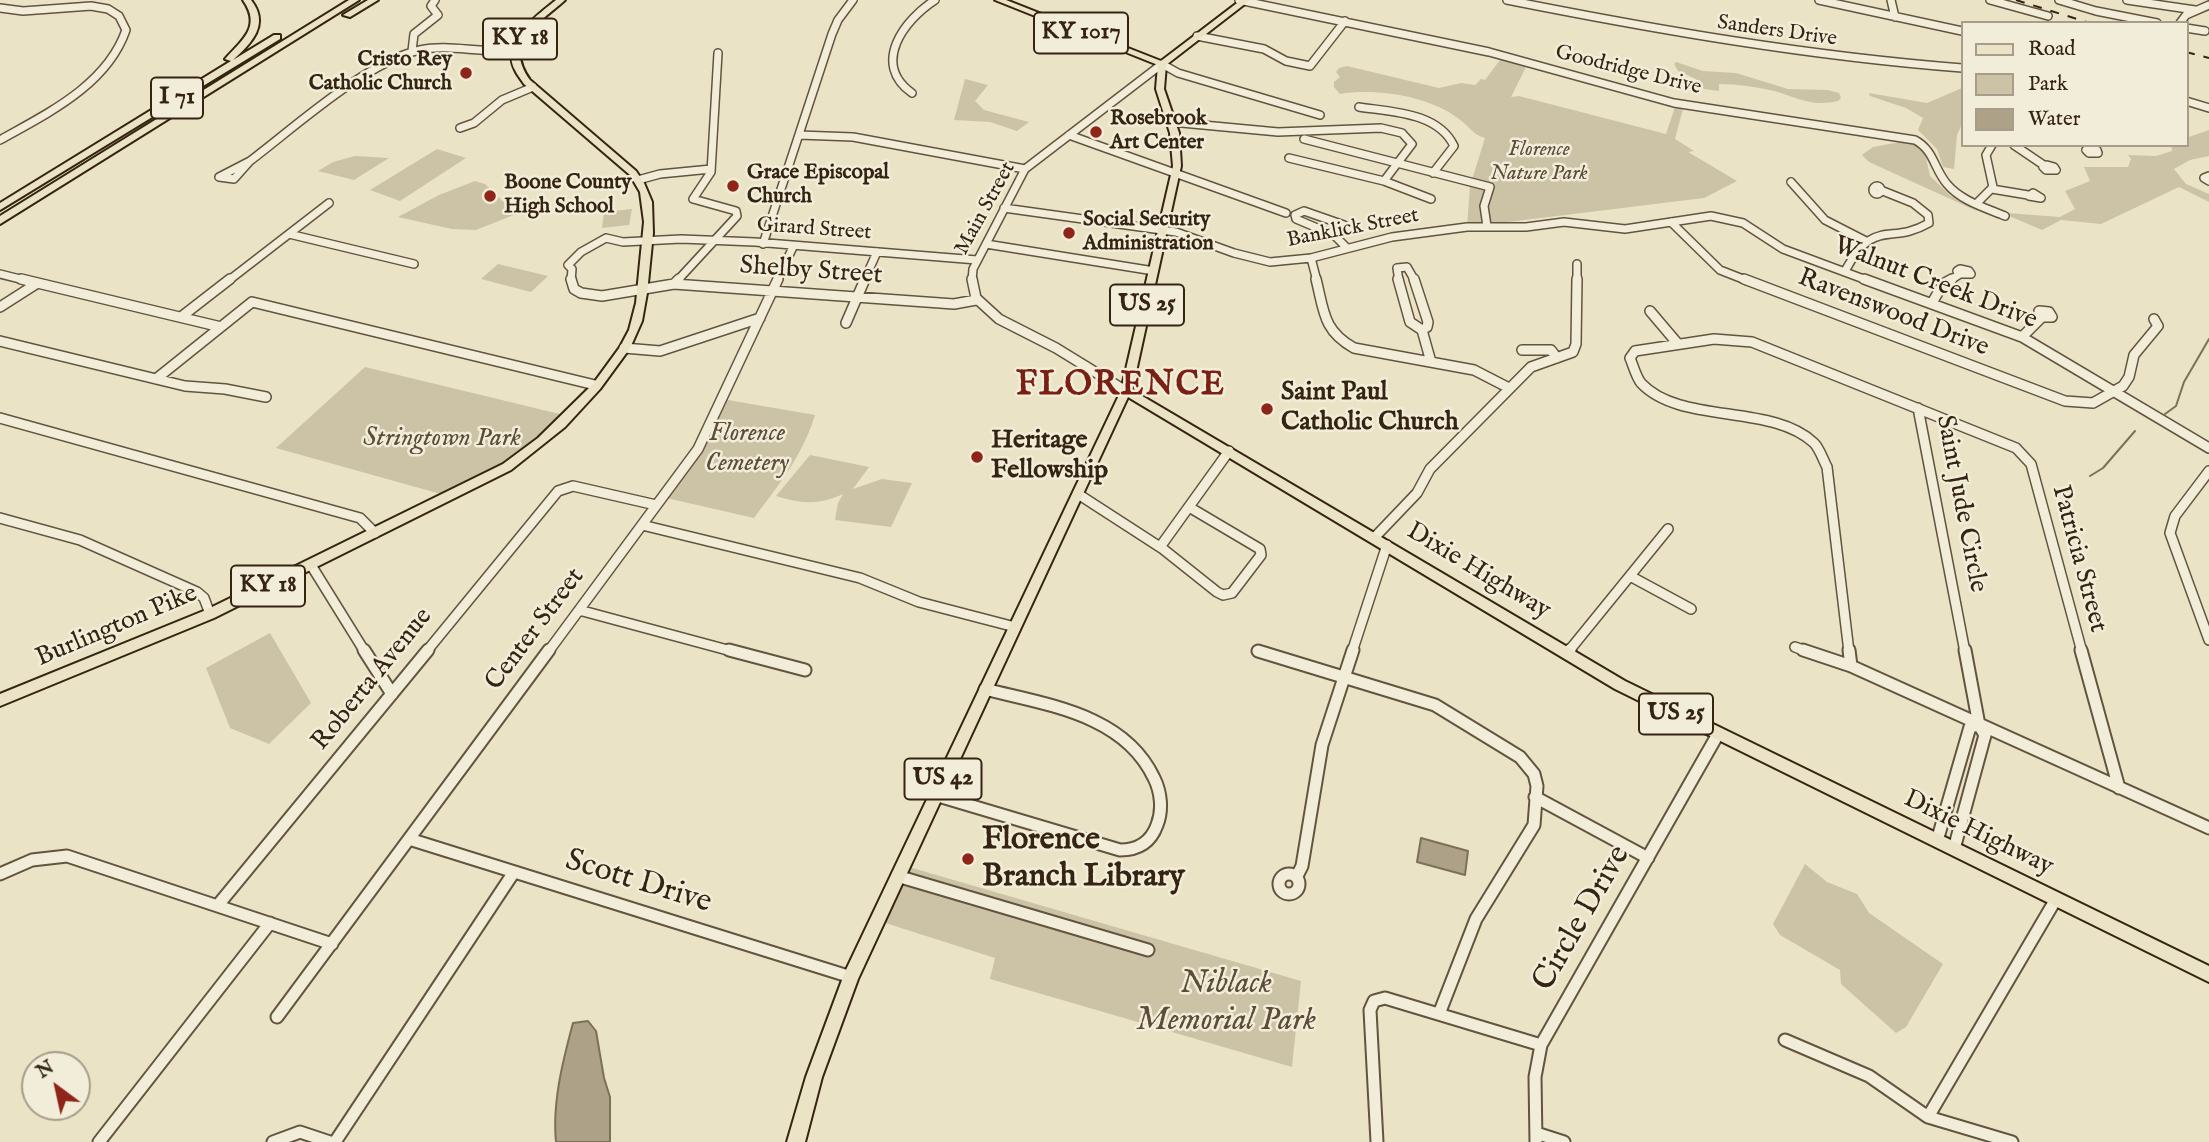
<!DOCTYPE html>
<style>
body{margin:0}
#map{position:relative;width:2209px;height:1142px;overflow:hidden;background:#ebe3c5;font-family:"IM FELL English",serif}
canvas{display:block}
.legend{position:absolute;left:1961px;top:21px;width:228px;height:126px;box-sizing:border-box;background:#f2edd9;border:2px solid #a79d8a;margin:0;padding:9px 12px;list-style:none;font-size:21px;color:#362413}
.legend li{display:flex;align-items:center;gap:14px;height:35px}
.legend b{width:35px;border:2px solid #a79d8a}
.north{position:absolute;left:21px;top:1051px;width:70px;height:70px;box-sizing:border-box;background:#f2edd9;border:2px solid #a79d8a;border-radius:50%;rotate:327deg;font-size:19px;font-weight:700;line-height:28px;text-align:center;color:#362413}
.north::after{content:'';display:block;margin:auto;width:24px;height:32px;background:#8f2418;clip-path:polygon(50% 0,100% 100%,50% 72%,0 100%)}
</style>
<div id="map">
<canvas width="2209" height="1142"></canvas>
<ul class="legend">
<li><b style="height:9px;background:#ebe3c5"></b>Road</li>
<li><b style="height:19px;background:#ccc3a7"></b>Park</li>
<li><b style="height:19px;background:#ada288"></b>Water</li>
</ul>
<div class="north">N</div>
</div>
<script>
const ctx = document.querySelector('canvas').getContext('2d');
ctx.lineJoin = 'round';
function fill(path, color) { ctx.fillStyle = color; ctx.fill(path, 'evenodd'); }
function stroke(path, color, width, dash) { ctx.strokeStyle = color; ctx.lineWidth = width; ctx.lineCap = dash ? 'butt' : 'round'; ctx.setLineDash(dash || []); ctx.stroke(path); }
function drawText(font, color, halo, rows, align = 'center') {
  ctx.font = font + ' "IM FELL English",serif'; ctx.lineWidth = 5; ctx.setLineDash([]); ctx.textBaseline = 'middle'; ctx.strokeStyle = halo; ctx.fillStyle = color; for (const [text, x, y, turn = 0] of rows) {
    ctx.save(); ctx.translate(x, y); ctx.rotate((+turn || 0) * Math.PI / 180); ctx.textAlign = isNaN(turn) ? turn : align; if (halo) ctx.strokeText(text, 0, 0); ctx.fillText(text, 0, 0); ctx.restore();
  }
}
const green = new Path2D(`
 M 1503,56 L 1528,63 L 1511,97 L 1519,96 L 1666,134 L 1676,104 L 1684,105 L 1675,139 L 1694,151 L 1688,152 L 1737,181 L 1704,198 L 1467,227 L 1470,186 L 1485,138 C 1473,135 1469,126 1459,119 C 1429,96 1377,88 1340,94 L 1334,87 L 1334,82 L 1340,77 L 1336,72 L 1339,68 L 1347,66 L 1439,88 L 1461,83 L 1475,85 L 1481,79 L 1485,80 Z
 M 1676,62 L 1703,71 L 1736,73 L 1788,89 L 1828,90 L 1839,93 L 1841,98 L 1838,101 C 1809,107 1800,98 1774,91 C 1757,87 1736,84 1719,84 L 1719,91 L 1704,89 L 1696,79 L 1678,71 L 1674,64 Z
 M 965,79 L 988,85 L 975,101 L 984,110 L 1029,122 L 1017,131 L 990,122 L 954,120 Z
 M 1962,88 L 1962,124 L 1957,135 L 1954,169 L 1943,167 L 1937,149 L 1918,130 L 1923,118 L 1906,108 L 1870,96 L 1869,93 L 1927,103 Z
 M 2209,130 L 2209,156 L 2190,160 L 2174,169 L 2186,184 L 2209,194 L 2209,202 L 2179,187 L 2101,224 L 2061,220 L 2042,230 L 1986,206 L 2007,213 L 2060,217 L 2075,209 L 2065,191 L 2090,181 L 2084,167 L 2128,167 L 2131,159 L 2128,155 L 2156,156 L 2172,151 L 2171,145 L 2186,145 L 2186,138 Z
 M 1900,142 L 1911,143 L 1924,149 L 1930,176 L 1951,196 L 1979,212 L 1869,162 L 1862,155 L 1873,147 Z
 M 437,149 L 466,158 L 400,201 L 370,190 Z
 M 355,156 L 389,158 L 354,180 L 318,171 L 333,162 Z
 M 475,181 L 485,184 L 516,214 L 476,230 L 452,229 L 398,217 L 439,195 Z
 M 632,209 L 629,225 L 602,228 L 604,212 Z
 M 498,264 L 548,276 L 531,292 L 481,279 Z
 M 365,367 L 568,416 L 545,439 L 448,496 L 276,448 Z
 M 722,399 L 815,415 C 803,455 778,486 754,518 L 662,497 L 698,449 Z
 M 810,455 L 869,467 L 853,489 L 882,479 L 912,483 L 891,527 L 835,520 L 838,503 L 843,494 C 820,505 800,504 776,496 Z
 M 270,633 L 311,703 L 269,744 L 230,728 L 206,668 Z
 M 1805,864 L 1827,882 L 1857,894 L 1869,913 L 1943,964 L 1906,1027 L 1896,1033 L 1841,984 L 1840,970 L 1780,935 L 1773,924 Z
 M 902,865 L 1301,981 L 1292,1067 L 990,979 L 995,958 L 876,920 Z`);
const water = new Path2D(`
 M 1421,838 L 1468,851 L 1465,875 L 1417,862 Z
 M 588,1021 L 596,1031 L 604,1078 L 610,1097 L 610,1142 L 556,1142 C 552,1103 563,1060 573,1023 Z`);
const stream = new Path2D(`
 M 2165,414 L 2176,406 L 2184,382 L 2209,339
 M 2090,476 L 2103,468 L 2135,431`);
const minorFar2 = new Path2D(`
 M 1239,0 L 1489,52 L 1674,103 L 1915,140 C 1934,150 1934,169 1947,184 C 1961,201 1986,208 2005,216
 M 1507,0 C 1658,30 1808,56 1962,68
 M 1819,0 L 1962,31
 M 1891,0 L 1895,17
 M 1990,0 L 2048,16
 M 2059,0 L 2096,11 L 2157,23
 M 2127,0 L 2195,10
 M 0,8 L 23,11 L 91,6 L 108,9 L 119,16 L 126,30 C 107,85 48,113 0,140
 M 2180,23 L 2186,15 L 2209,5
 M 2186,28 L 2205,31
 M 1197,36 L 1264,49 L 1286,61 L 1310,66 L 1345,21
 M 412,51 L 414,34 L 438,15 L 431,6 L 435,0
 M 912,93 C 871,64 904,20 935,0
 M 2186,101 L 2209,108
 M 1359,107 C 1391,112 1438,112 1454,146 L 1433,173
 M 1171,122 L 1278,132 L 1381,128 L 1402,133 L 1412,144 L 1384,181
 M 460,128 L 474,123 L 502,100 L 533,87
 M 799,135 L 853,137 L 1025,169
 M 1069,135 L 1286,213
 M 1304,139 L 1490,187 L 1484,206 L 1487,226
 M 2014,145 L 2045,166
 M 2090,148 L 2097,150 L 2098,153 L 2089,153 L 2086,150 Z
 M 1289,158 L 1384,181 L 1431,199
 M 250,161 L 234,179 L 219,177 Z
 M 250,161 C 295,127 366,62 420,50 C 451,43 484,55 516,49
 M 2047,165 L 2054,167 L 2056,170 L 2046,170 L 2043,167 Z
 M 2209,176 L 2204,178 L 2209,181
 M 638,180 L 660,174 L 711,169
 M 1791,182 L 1825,220 L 1866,241
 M1873 190a4 4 0 1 1 8 0a4 4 0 1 1-8 0Z
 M 1992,189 L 2028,195
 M 2033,193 L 2041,198 L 2029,196 Z
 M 1977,203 L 1993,187 L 1986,155 L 1992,145
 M 1004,208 L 1176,232 L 1234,253 L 1270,262 L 1311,258 L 1392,237 L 1467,227 L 1526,227 L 1564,222 L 1625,229 L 1711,216 L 1743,223 L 1783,249 L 1869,281
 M 1304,211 L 1344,225 L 1334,235 L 1296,219 L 1295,215 Z
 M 1671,222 L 1720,270 L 1748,281
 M 289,234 L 414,264
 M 1334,235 L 1346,247
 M 763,244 L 832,34 L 838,20 L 853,0
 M 986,244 L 1154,271
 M 1311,258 L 1317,281
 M 1960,269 L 1969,271 L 1971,274 L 1960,274 L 1957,271 Z
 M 1845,271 C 1875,216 1889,246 1929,223 L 1928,215 L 1913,203 L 1883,191
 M 0,274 L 28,281
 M 228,281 L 329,203
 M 571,281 L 572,269 L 568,265 L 581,252 L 606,238 L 623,242 L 681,239 L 755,242 L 977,260
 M 677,281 L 737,216 L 736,211 L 693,199 L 711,172 L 718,53
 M 777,281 L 793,247
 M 864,281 L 877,252
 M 972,281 L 973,269 L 1025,169 L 1162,64 L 1178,73 L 1320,115
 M 1399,281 L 1397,268 L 1407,267 L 1415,281
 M 1577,281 L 1577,264
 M 1949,281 L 1960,274`);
const minorFar1 = new Path2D(`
 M 21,279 L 221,327
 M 571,279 L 574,289 L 581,293 L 602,296 L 674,284 L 954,304 L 976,300
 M 972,279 L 976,298 L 999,319 L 1056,348 L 1126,391
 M 1316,279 C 1324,311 1323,331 1354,348 L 1474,370 L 1509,388
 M 1398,279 L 1410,322 L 1422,330
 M 1414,279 L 1428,322 L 1427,327 L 1422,330
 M 1744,279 L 2065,401 L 2093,403 L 2123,386 L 2129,377 L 2134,355 L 2158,326 L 2154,319
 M 1864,279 L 2022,337 L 2209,448
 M 674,284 L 679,279
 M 1932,303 L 1943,284 L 1952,279
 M 0,307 L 36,284
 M 1650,311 L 1678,344
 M 2039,311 L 2049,312 L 2052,317 L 2042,317 Z
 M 181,317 L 230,279
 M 846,323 L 865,279
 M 1422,330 L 1431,362
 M 2022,337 L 2042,317
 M 0,341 L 185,386 L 225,389 L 266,397
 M 624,348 L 660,351 L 760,318
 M 1522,350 L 1551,350 L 1557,358
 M 156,379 L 252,302 L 595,385
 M 1918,408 L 1965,652
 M 0,418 L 360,518 L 375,533
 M 2209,471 L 2175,516 L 2170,533 L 2209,640
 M 1078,494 L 1163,549 L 1217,592 L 1223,595 L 1232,593 L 1261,555 L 1260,549 L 1189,507
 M 0,518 L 80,540 L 197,592 L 204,598 L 210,614
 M 642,525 L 860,578 L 919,602 L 1015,627
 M 1374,538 L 1417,493 L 1430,469 L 1531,367 L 1573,352 L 1576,344 L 1577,279
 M 1160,547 L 1229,451
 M 311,565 L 365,652
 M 1630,576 L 1691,609
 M 579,610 L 735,652
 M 1795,647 L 1808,652
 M 426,652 L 558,491 L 573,486 L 656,505
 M 548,652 L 698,449 L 778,279
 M 1352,652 L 1387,545
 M 1568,652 L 1668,529
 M 1849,652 L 1827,467 C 1823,460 1820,449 1814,443 C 1772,403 1680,425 1641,383 C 1636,377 1633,365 1630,358 L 1635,351 L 1714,339 L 1752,342 L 2016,448 L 2031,464 L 2082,652`);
const minor = new Path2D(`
 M 364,650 L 392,694
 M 729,650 L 805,670
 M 1803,650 L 1851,666 L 2209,828
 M 1849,650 L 1851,666
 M 2081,650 L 2119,788
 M 1258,651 L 1435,705 L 1520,757 L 1534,774 L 1537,786 L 1534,825 L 1476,919 L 1439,1014
 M 1567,653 L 1570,650
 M 935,795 L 1120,850 C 1138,850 1151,842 1157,825 C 1163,810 1161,792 1154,778 C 1124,714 1047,705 985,689
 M 1535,797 L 1648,858
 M 409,839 L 851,977
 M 1937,841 L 1970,727 L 1979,725
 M 1954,849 L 1985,735 L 1979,725 L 1965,650
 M1279 884a10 10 0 1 1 20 0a10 10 0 1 1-20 0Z
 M 0,874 L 32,860 L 67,856 L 332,944
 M 897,876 L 1148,950
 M 1297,876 L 1302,866 L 1322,745 L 1353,650
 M 218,905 L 428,650
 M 277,1017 L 549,650
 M 1785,1040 L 1869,1076 L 1928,1117 L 2012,1142
 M 1928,1117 L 2056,899
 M 1536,1133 L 1564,1142
 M 99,1142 L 270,923
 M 273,1142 L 300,1132 L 330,1142
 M 335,1142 L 514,872
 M 1377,1142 L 1370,1010 L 1374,1001 L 1385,998 L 1541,1045
 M 1536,1142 L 1535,1077 L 1541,1045 L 1718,734`);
const major = new Path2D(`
 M 556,0 L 565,0 C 539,24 502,41 530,80 L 636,171 L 644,183 L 652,202 L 653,233 L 647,293 L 642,321 L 630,348 L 600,389 L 565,427 L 511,470 L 214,618 L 0,706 L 0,694 L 206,610 L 503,464 L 538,438 L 593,384 L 620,347 L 629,330 L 636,303 L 644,222 L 640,192 L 630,175 L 524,84 C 521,79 517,75 515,70 C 500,40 537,16 556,0 Z
 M 995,0 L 1006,0 L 1161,61 L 1241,0 L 1250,0 L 1166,65 L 1164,89 L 1179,133 L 1181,166 L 1132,390 L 1625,681 L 2209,966 L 2209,982 L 1615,689 L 1128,397 L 858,979 L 822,1077 L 805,1142 L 787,1142 L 806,1077 L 845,972 L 1121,391 L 1173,166 L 1170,133 L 1156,89 L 1158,65 Z`);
const highway = new Path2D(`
 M 243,0 L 251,0 C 270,24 252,43 233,60 L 274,35 L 280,35 L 280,39 L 0,210 L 0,203 L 231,61 L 225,59 C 242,40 262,27 243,0 Z
 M 349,0 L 359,0 L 0,224 L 0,216 Z
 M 368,0 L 378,0 L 350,17 L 343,15 Z`);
const rail = new Path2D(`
 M 2016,0 L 2090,23
 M 2186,52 L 2209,58`);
const markers = [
 [466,73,7,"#8f2418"],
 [1096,132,7,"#8f2418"],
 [733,186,7,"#8f2418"],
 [490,196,7,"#8f2418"],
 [1069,233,7,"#8f2418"],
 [1267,409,7,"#8f2418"],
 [977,457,7,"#8f2418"],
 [968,859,7,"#8f2418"]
];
const farStreetnames = [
 ["Sanders Drive",1777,32,8],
 ["Goodridge Drive",1628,71,14],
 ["Main Street",986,209,-61],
 ["Banklick Street",1353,229,-11],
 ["Girard Street",814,230,4]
];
const farPoinames = [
 ["Cristo Rey",452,61,"right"],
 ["Catholic Church",452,85,"right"],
 ["Rosebrook",1110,120],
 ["Art Center",1110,144],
 ["Grace Episcopal",747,174],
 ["Church",747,198],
 ["Boone County",504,184],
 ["High School",504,208],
 ["Social Security",1083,221],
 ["Administration",1083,245]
];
const farParknames = [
 ["Florence",1539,151],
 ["Nature Park",1539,175]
];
const shields = [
 [1081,33,94],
 [520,39,74],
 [177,98,52],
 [1147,305,74],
 [268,586,74],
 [1676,714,74],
 [943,779,77]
];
const shieldNames = [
 ["KY 1017",1081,33],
 ["KY 18",520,39],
 ["I 71",177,98],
 ["US 25",1147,305],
 ["KY 18",268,586],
 ["US 25",1676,714],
 ["US 42",943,779]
];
const streetNames = [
 ["Shelby Street",811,272,4],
 ["Walnut Creek Drive",1935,284,21],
 ["Ravenswood Drive",1893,314,21],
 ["Saint Jude Circle",1960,504,79],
 ["Patricia Street",2078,559,75],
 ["Dixie Highway",1478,572,31],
 ["Burlington Pike",117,627,-23],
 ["Center Street",536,630,-53],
 ["Roberta Avenue",373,680,-51],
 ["Dixie Highway",1978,834,26]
];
const poiNames = [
 ["Saint Paul",1281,394],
 ["Catholic Church",1281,424],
 ["Heritage",991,442],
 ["Fellowship",991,472]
];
const parkNames = [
 ["Florence",747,435],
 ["Cemetery",747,465],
 ["Stringtown Park",442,440]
];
const nearPoinames = [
 ["Florence",982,841],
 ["Branch Library",982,878]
];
const nearStreetnames = [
 ["Scott Drive",638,883,17],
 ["Circle Drive",1583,919,-60]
];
const nearParknames = [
 ["Niblack",1226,985],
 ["Memorial Park",1226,1022]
];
const districtNames = [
 ["FLORENCE",1121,387]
];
fill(green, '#ccc3a7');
fill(water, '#ada288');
stroke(water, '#7d7059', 2);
stroke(stream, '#7d7059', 2);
stroke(minorFar2, '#635440', 10);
stroke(minorFar1, '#635440', 12);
stroke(minor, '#635440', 15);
stroke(major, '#362413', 4);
stroke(highway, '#362413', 4);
stroke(minorFar2, '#f2edd9', 7);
stroke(minorFar1, '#f2edd9', 9);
stroke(minor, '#f2edd9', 11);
fill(major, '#ebe3c5');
fill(highway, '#ebe3c5');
stroke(rail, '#362413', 2, [9, 9]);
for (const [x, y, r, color] of markers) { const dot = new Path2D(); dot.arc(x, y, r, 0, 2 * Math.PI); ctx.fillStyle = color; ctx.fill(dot); stroke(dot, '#f2edd9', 2.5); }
drawText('21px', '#362413', '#f2edd9', farStreetnames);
drawText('bold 21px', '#362413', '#f2edd9', farPoinames, 'left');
drawText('italic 21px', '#5c4c38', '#f2edd9', farParknames);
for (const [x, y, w] of shields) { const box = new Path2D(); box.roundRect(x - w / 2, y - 20.5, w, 41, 5); ctx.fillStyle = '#f2edd9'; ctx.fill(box); stroke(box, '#362413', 2); }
drawText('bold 24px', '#362413', null, shieldNames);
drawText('26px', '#362413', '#f2edd9', streetNames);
drawText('bold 26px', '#362413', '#f2edd9', poiNames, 'left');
drawText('italic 26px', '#5c4c38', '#f2edd9', parkNames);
drawText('bold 32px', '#362413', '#f2edd9', nearPoinames, 'left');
drawText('32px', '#362413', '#f2edd9', nearStreetnames);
drawText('italic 32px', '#5c4c38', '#f2edd9', nearParknames);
ctx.letterSpacing = '2px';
drawText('bold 33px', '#7a1f14', '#f2edd9', districtNames);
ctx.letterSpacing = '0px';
</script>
